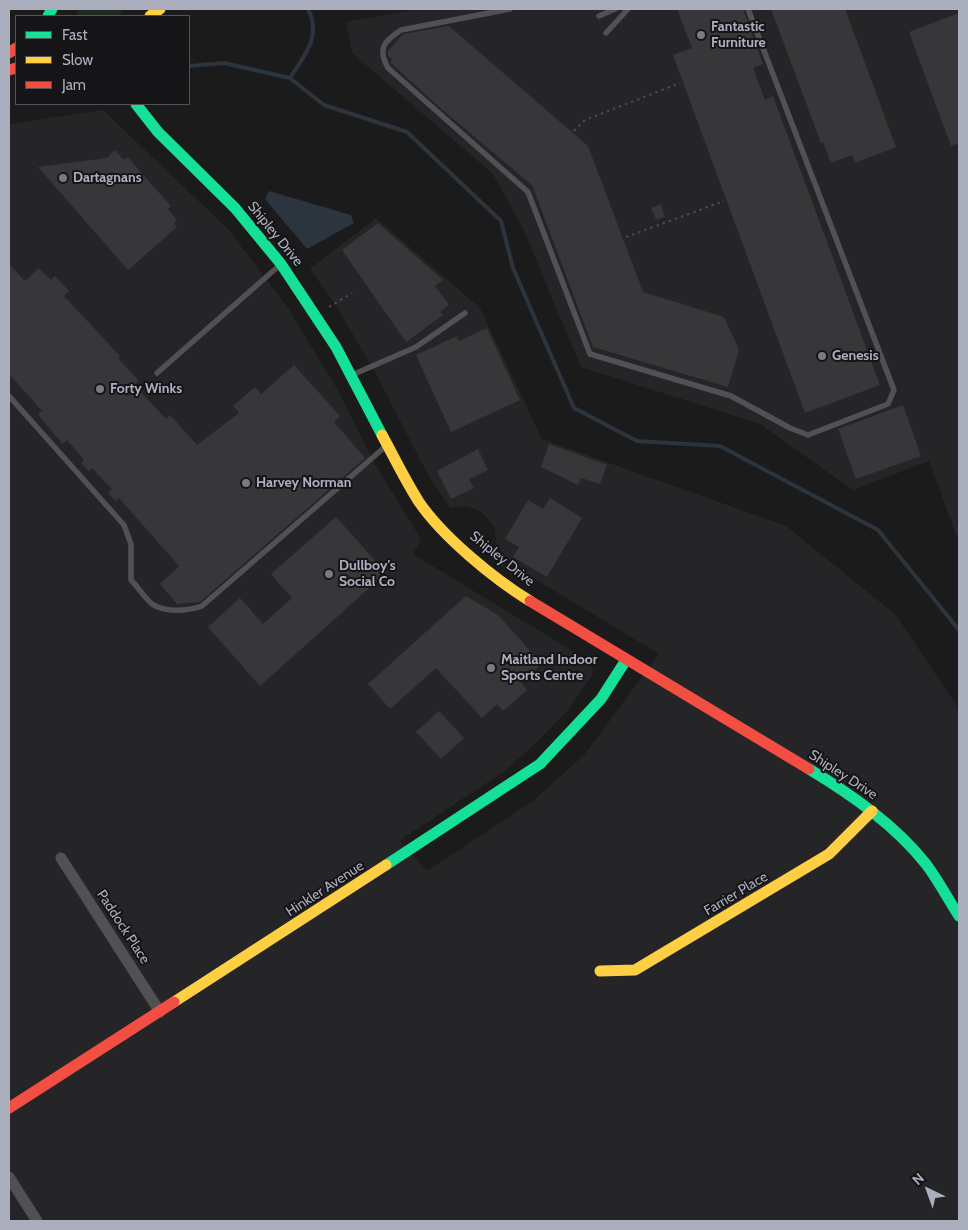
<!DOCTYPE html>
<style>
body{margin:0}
#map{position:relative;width:968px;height:1230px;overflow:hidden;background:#1b1b1b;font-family:Cabin,sans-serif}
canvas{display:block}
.frame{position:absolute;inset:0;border:10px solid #abaebd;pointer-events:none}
.legend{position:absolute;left:15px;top:15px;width:175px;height:90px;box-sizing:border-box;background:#151518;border:1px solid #51525a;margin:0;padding:6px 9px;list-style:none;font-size:15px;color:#abaebd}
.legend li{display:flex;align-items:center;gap:10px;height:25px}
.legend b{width:25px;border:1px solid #51525a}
.north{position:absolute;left:903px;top:1165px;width:50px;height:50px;-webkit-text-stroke:4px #151518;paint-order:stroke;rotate:318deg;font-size:14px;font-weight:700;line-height:20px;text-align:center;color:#abaebd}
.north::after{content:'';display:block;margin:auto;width:18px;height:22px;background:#abaebd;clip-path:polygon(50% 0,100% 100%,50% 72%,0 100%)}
</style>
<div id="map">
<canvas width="968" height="1230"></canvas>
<div class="frame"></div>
<ul class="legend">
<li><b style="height:6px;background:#16e098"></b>Fast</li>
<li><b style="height:6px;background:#ffcf43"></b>Slow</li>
<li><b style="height:6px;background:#f24e42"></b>Jam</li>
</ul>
<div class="north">N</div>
</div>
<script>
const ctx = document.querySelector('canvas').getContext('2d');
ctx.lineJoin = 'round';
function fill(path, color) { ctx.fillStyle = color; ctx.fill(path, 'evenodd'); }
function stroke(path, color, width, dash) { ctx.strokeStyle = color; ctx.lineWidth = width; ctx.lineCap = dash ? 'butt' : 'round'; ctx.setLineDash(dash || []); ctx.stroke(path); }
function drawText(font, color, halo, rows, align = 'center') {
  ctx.font = font + ' Cabin,sans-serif'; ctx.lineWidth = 4; ctx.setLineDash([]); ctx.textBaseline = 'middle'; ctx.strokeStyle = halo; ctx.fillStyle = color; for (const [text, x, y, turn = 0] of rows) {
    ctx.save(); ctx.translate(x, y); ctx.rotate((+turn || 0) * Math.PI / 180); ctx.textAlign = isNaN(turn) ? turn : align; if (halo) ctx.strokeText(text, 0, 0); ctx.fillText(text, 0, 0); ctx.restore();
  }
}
const built = new Path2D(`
 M 419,9 L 959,9 L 959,543 L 929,461 L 853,490 L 760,424 L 581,367 L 521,224 L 492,173 L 352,53 L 346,22 Z
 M 103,110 L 228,229 L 288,308 L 339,392 L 376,466 L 421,539 L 413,554 L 589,661 L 593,674 L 568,710 L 536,743 L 502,773 L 400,840 L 427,871 L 533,801 L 584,755 L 659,654 L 510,564 L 497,546 L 494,527 L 482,512 L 467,506 L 450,508 L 428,475 L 375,372 L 335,304 L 310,269 L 376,218 L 480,308 L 542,439 L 786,526 L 896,615 L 959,709 L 959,1221 L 9,1221 L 9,124 Z`);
const green = new Path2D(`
 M 79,9 L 121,9 L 122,16 L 77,16 Z`);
const water = new Path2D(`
 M 269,191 L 351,215 L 354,223 L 307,249 L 265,199 Z`);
const stream = new Path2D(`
 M 308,9 C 322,36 305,55 290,78 L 324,105 L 407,132 L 501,221 L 513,268 L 574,408 L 637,441 L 720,446 L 878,530 L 959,630
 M 189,66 L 224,63 L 290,78`);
const building = new Path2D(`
 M 677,9 L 743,9 L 763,64 L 753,68 L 765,100 L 773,96 L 880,385 L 805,413 L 673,55 L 692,48 Z
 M 771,9 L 845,9 L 896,147 L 855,163 L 852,155 L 831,163 L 823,142 L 821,143 Z
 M 959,13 L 959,143 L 951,146 L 909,32 Z
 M 449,26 L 588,146 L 643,292 L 724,317 L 739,350 L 728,387 L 593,347 L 532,185 L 439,107 L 390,62 L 393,60 L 388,56 L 388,51 L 403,34 Z
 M 115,150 L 124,160 L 128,157 L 145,177 L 171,206 L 168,209 L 177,220 L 174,224 L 177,227 L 128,270 L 38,167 L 107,158 Z
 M 661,204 L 665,217 L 656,220 L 651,208 Z
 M 378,223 L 443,280 L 435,286 L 449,305 L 440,312 L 443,315 L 406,342 L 342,250 Z
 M 9,264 L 25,281 L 39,268 L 51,280 L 55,276 L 69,291 L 64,296 L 120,356 L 118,358 L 139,381 L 134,385 L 166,419 L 170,415 L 197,445 L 239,413 L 233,406 L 255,387 L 261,394 L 294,365 L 340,416 L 334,422 L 365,458 L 200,602 L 177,604 L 160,584 L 179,566 L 119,498 L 115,501 L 108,493 L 112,489 L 92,468 L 89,471 L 81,463 L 84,460 L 67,440 L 63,444 L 54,434 L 38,414 L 42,411 L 9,374 Z
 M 487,328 L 520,400 L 451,432 L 416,355 L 457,336 L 459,341 Z
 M 903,405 L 921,456 L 856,479 L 838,429 Z
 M 549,444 L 607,465 L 600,484 L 581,478 L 578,485 L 541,467 Z
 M 478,449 L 488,470 L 469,479 L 474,488 L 451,499 L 437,471 Z
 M 550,498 L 582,518 L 547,577 L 513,557 L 519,547 L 505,539 L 528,500 L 543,509 Z
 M 336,517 L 386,573 L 260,686 L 208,627 L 240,598 L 263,624 L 292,598 L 271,574 Z
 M 466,596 L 498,615 L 542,664 L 521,682 L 527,690 L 503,711 L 497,704 L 482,718 L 436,668 L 390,709 L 368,684 Z
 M 439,711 L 464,738 L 441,759 L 416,732 Z`);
const path = new Path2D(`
 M 574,131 L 585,120 L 680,83
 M 626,237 L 724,201
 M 329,307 L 352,293`);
const lane = new Path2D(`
 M 510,9 L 401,30 C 384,41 377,49 388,68 L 528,192 L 590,354 L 731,396 L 790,428 L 808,435 L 888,404 L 894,390 L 748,9
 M 599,16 L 615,9
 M 606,33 L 628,9
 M 157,373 L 281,264
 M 352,375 L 416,347 L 465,313
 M 9,396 L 124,525 L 131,544 L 131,580 C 138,587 144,597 152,604 C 165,613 188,611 202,606 L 386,446`);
const street = new Path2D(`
 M 61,858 L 160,1012
 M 9,1177 L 37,1221`);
const fast = new Path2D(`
 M 48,16 L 52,9
 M 136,104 L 158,132 L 235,208 L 281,264 L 336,347 L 382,435
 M 809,769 C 852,795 895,825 926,864 C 938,880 948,899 959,916
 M 386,865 L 540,764 L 601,699 L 626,660`);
const slow = new Path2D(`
 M 150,16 L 160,9
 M 382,435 C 394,457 405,480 419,502 C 443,537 494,579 530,601
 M 600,971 L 635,970 L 829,854 L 872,811
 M 174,1002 L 386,865`);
const jam = new Path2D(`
 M 9,53 L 16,48
 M 9,70 L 16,68
 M 530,601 L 809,769
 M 9,1108 L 174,1002`);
const markers = [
 [701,35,5,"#797b84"],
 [63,178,5,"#797b84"],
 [822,356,5,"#797b84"],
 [100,389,5,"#797b84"],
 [246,483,5,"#797b84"],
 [329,574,5,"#797b84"],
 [491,668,5,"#797b84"]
];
const poiNames = [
 ["Fantastic",711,27],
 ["Furniture",711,43],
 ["Dartagnans",73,178],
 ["Genesis",832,356],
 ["Forty Winks",110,389],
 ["Harvey Norman",256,483],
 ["Dullboy's",339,566],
 ["Social Co",339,582],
 ["Maitland Indoor",501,660],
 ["Sports Centre",501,676]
];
const streetNames = [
 ["Shipley Drive",275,234,51],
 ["Shipley Drive",502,559,39],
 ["Shipley Drive",843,775,33],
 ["Hinkler Avenue",325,889,-33],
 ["Farrier Place",736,894,-31],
 ["Paddock Place",123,927,57]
];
fill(built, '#252528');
fill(green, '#202923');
fill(water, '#2c343e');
stroke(stream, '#2c343e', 4);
fill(building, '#373739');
stroke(path, '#4c4c50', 2, [2.5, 4]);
stroke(lane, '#515155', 5.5);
stroke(street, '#515155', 11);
stroke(fast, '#16e098', 11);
stroke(slow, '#ffcf43', 11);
stroke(jam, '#f24e42', 11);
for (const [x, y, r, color] of markers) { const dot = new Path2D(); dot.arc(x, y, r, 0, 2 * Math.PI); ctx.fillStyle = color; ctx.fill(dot); stroke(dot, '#151518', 2); }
drawText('bold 14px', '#abaebd', '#151518', poiNames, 'left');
drawText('14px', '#abaebd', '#151518', streetNames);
</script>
